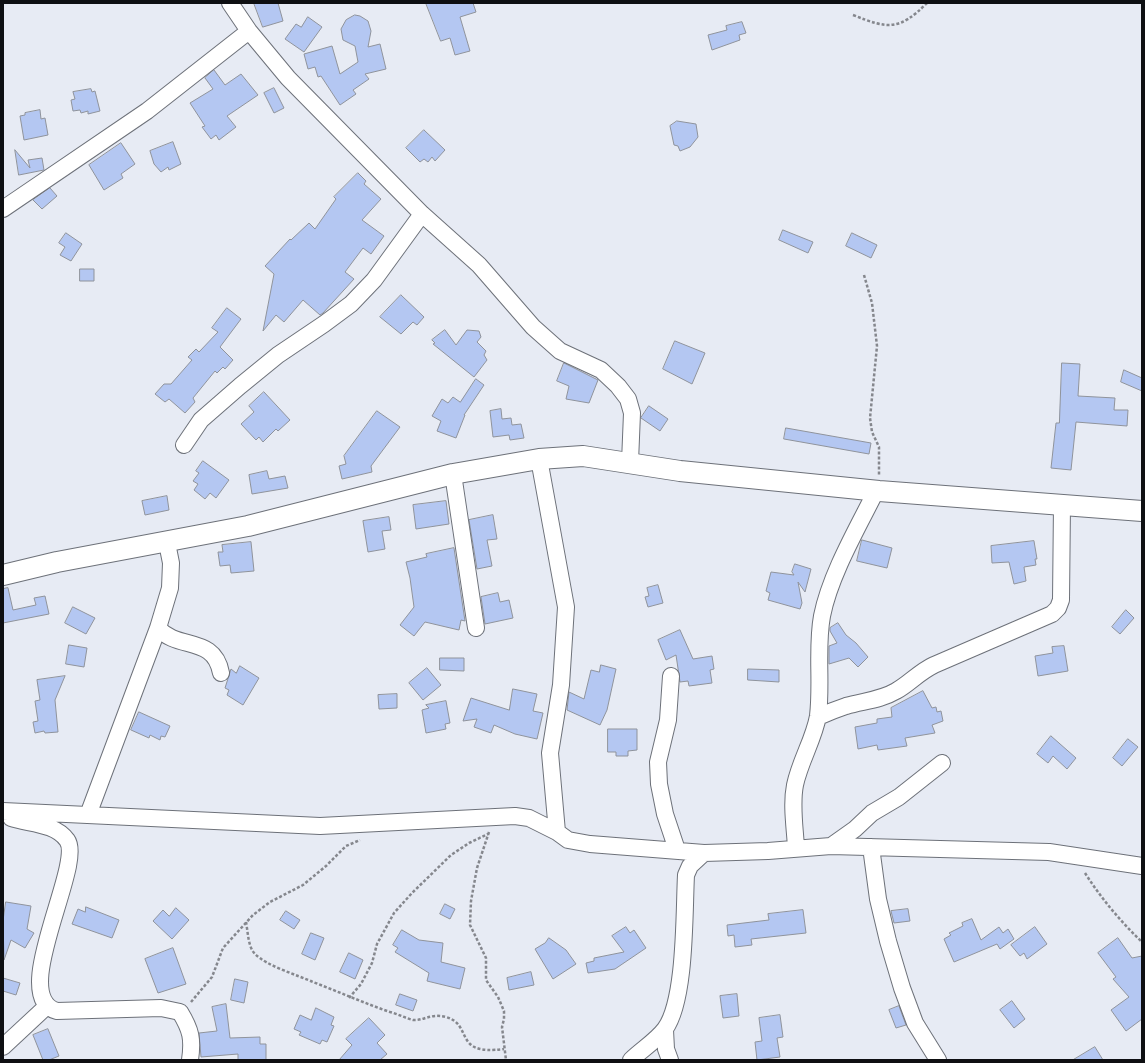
<!DOCTYPE html>
<style>
body{margin:0}
#map{position:relative;width:1145px;height:1063px;overflow:hidden;background:#e7ebf4;font-family:"IBM Plex Sans",sans-serif}
canvas{display:block}
.frame{position:absolute;inset:0;border:4px solid #0e0f12;pointer-events:none}
</style>
<div id="map">
<canvas width="1145" height="1063"></canvas>
<div class="frame"></div>
</div>
<script>
const ctx = document.querySelector('canvas').getContext('2d');
ctx.lineJoin = 'round';
function fill(path, color) { ctx.fillStyle = color; ctx.fill(path, 'evenodd'); }
function stroke(path, color, width, dash) { ctx.strokeStyle = color; ctx.lineWidth = width; ctx.lineCap = dash ? 'butt' : 'round'; ctx.setLineDash(dash || []); ctx.stroke(path); }
const building = new Path2D(`
 M 254,3 L 278,3 L 283,21 L 263,27 Z
 M 426,3 L 473,3 L 476,12 L 460,17 L 470,51 L 455,55 L 450,38 L 441,41 Z
 M 355,15 L 360,16 L 368,21 L 371,31 L 368,47 L 380,44 L 386,69 L 365,74 L 369,79 L 353,90 L 356,94 L 340,105 L 321,76 L 318,77 L 315,67 L 308,69 L 304,54 L 332,46 L 340,74 L 358,62 L 355,46 L 343,40 L 341,29 L 346,20 Z
 M 308,17 L 322,27 L 304,52 L 285,39 L 296,24 L 301,27 Z
 M 742,22 L 746,33 L 739,35 L 740,40 L 712,50 L 708,35 L 727,30 L 726,26 Z
 M 214,70 L 225,85 L 241,74 L 258,95 L 227,116 L 236,127 L 219,140 L 216,135 L 211,139 L 202,127 L 205,126 L 190,103 L 213,89 L 205,78 Z
 M 274,88 L 284,108 L 274,113 L 264,93 Z
 M 91,89 L 92,92 L 95,91 L 100,111 L 88,114 L 88,111 L 81,113 L 80,110 L 73,111 L 71,100 L 75,99 L 73,92 Z
 M 40,110 L 41,119 L 45,118 L 48,135 L 24,140 L 20,116 L 25,115 L 25,113 Z
 M 677,121 L 696,124 L 698,137 L 690,147 L 680,151 L 678,146 L 674,145 L 670,126 Z
 M 424,130 L 445,150 L 435,161 L 432,157 L 428,162 L 424,159 L 420,162 L 406,148 Z
 M 173,142 L 181,164 L 169,170 L 168,167 L 161,172 L 154,164 L 150,151 Z
 M 121,143 L 135,164 L 121,174 L 123,178 L 104,190 L 89,165 Z
 M 15,150 L 30,168 L 28,160 L 42,158 L 44,170 L 19,175 Z
 M 358,173 L 366,181 L 364,184 L 381,199 L 362,220 L 384,236 L 371,254 L 363,248 L 345,272 L 354,279 L 323,313 L 320,315 L 303,300 L 284,322 L 276,315 L 263,331 L 274,274 L 265,266 L 290,239 L 291,240 L 309,223 L 315,229 L 336,199 L 334,197 Z
 M 50,188 L 57,196 L 42,209 L 33,200 Z
 M 783,230 L 813,242 L 808,253 L 779,240 Z
 M 66,233 L 82,244 L 71,261 L 60,255 L 65,247 L 59,243 Z
 M 852,233 L 877,245 L 871,258 L 846,246 Z
 M 80,269 L 94,269 L 94,281 L 80,281 Z
 M 401,295 L 424,317 L 417,325 L 413,322 L 401,334 L 380,317 Z
 M 227,308 L 241,319 L 220,347 L 233,360 L 225,369 L 223,367 L 217,373 L 215,371 L 193,398 L 195,402 L 185,413 L 169,399 L 165,402 L 155,394 L 164,384 L 171,384 L 192,360 L 188,357 L 196,349 L 199,352 L 218,332 L 212,328 Z
 M 445,330 L 456,345 L 467,330 L 479,331 L 481,337 L 477,342 L 486,351 L 484,355 L 487,360 L 474,377 L 433,344 L 435,343 L 432,340 Z
 M 675,341 L 705,353 L 692,384 L 663,369 Z
 M 564,363 L 598,380 L 589,403 L 566,399 L 569,386 L 557,381 Z
 M 1062,363 L 1080,364 L 1078,396 L 1115,398 L 1114,410 L 1128,410 L 1127,426 L 1076,422 L 1071,470 L 1051,468 L 1056,423 L 1059,423 Z
 M 1124,370 L 1142,378 L 1142,391 L 1121,382 Z
 M 476,379 L 484,385 L 464,415 L 465,415 L 456,438 L 437,431 L 441,421 L 432,416 L 442,399 L 448,403 L 453,397 L 460,402 Z
 M 264,392 L 290,420 L 278,431 L 276,429 L 263,442 L 259,437 L 256,440 L 241,424 L 254,412 L 249,406 Z
 M 649,406 L 668,419 L 660,431 L 641,418 Z
 M 501,409 L 502,419 L 511,418 L 512,425 L 521,424 L 524,438 L 510,440 L 509,435 L 493,437 L 490,411 Z
 M 377,411 L 400,427 L 371,466 L 372,472 L 342,479 L 339,466 L 346,464 L 344,456 Z
 M 786,428 L 871,443 L 869,454 L 784,439 Z
 M 203,461 L 229,480 L 216,498 L 210,493 L 205,499 L 194,490 L 198,484 L 193,481 L 199,473 L 196,471 Z
 M 267,471 L 269,479 L 285,476 L 288,488 L 252,494 L 249,475 Z
 M 167,496 L 169,510 L 145,515 L 142,501 Z
 M 446,501 L 449,524 L 416,529 L 413,505 Z
 M 493,515 L 497,539 L 487,540 L 492,566 L 477,569 L 469,520 Z
 M 389,517 L 391,530 L 382,531 L 385,549 L 368,552 L 363,521 Z
 M 862,540 L 892,548 L 887,568 L 857,561 Z
 M 1034,541 L 1037,559 L 1035,559 L 1036,565 L 1024,567 L 1026,581 L 1014,584 L 1009,562 L 992,563 L 991,546 Z
 M 251,542 L 254,571 L 231,573 L 230,565 L 220,566 L 218,552 L 223,552 L 222,545 Z
 M 454,548 L 465,621 L 461,620 L 459,630 L 425,622 L 414,636 L 400,625 L 414,607 L 410,578 L 406,562 L 427,557 L 426,554 Z
 M 795,564 L 811,569 L 805,592 L 798,582 L 802,603 L 800,609 L 768,600 L 770,593 L 766,591 L 771,572 L 794,575 L 792,572 Z
 M 658,585 L 663,603 L 648,607 L 645,597 L 649,596 L 647,588 Z
 M 8,588 L 13,610 L 36,605 L 34,598 L 45,596 L 49,614 L 3,623 L 3,589 Z
 M 498,593 L 500,602 L 509,600 L 513,618 L 485,624 L 481,597 Z
 M 73,607 L 95,618 L 86,634 L 65,623 Z
 M 1126,610 L 1134,618 L 1120,634 L 1112,627 Z
 M 838,623 L 846,635 L 856,643 L 868,657 L 858,667 L 849,658 L 829,664 L 829,646 L 837,643 L 830,631 L 830,628 Z
 M 680,630 L 693,659 L 712,656 L 714,669 L 710,670 L 712,683 L 689,686 L 688,681 L 680,682 L 676,655 L 666,660 L 658,640 Z
 M 69,645 L 87,648 L 84,667 L 66,664 Z
 M 1064,646 L 1068,671 L 1038,676 L 1035,656 L 1053,653 L 1052,647 Z
 M 440,658 L 464,658 L 464,671 L 440,670 Z
 M 601,665 L 616,669 L 607,710 L 600,725 L 567,710 L 569,692 L 584,699 L 591,670 L 599,672 Z
 M 240,666 L 259,678 L 243,705 L 227,695 L 229,690 L 225,688 L 231,669 L 236,673 Z
 M 427,668 L 441,685 L 423,700 L 409,683 Z
 M 748,669 L 779,670 L 779,682 L 748,680 Z
 M 65,676 L 55,700 L 58,732 L 45,733 L 44,731 L 35,733 L 33,722 L 38,721 L 35,701 L 40,700 L 37,680 Z
 M 513,689 L 537,694 L 533,711 L 543,713 L 537,739 L 515,734 L 494,725 L 491,733 L 474,727 L 477,719 L 463,721 L 471,698 L 509,710 Z
 M 923,691 L 932,708 L 936,707 L 937,712 L 941,711 L 943,721 L 932,725 L 935,733 L 905,738 L 907,746 L 878,750 L 877,745 L 858,749 L 855,727 L 877,723 L 877,719 L 892,717 L 891,708 Z
 M 397,694 L 397,708 L 379,709 L 378,695 Z
 M 446,701 L 450,723 L 445,724 L 446,729 L 426,733 L 422,710 L 429,708 L 426,705 Z
 M 139,712 L 170,726 L 165,737 L 161,736 L 160,740 L 150,735 L 149,738 L 131,730 Z
 M 608,729 L 637,729 L 637,750 L 628,751 L 628,756 L 616,756 L 616,752 L 608,752 Z
 M 1051,736 L 1076,758 L 1067,769 L 1053,756 L 1048,763 L 1037,754 Z
 M 1128,739 L 1138,747 L 1122,766 L 1113,758 Z
 M 6,902 L 31,906 L 27,929 L 34,933 L 25,948 L 11,940 L 4,960 L 3,921 Z
 M 445,904 L 455,909 L 450,919 L 440,914 Z
 M 86,907 L 119,920 L 112,938 L 72,924 L 78,909 L 85,912 Z
 M 176,908 L 189,920 L 172,939 L 153,921 L 163,910 L 169,916 Z
 M 908,909 L 910,921 L 894,923 L 891,911 Z
 M 803,910 L 806,933 L 751,939 L 752,945 L 735,947 L 734,935 L 728,936 L 727,925 L 769,920 L 768,914 Z
 M 286,911 L 300,920 L 294,929 L 280,920 Z
 M 972,919 L 981,940 L 999,927 L 1003,933 L 1008,929 L 1014,939 L 1000,949 L 997,944 L 954,962 L 944,939 L 951,935 L 949,933 L 963,926 L 962,923 Z
 M 626,927 L 630,933 L 634,930 L 646,948 L 615,969 L 588,973 L 586,963 L 594,961 L 594,958 L 624,952 L 612,936 Z
 M 1035,927 L 1047,944 L 1027,959 L 1024,953 L 1020,956 L 1011,945 Z
 M 402,930 L 419,940 L 443,943 L 441,962 L 465,968 L 460,989 L 427,981 L 429,973 L 395,952 L 398,948 L 393,945 Z
 M 311,933 L 324,938 L 315,960 L 302,954 Z
 M 549,938 L 566,950 L 576,964 L 553,979 L 535,949 L 545,943 Z
 M 1118,938 L 1132,958 L 1142,956 L 1142,1019 L 1126,1031 L 1111,1010 L 1129,997 L 1113,979 L 1116,977 L 1098,953 Z
 M 173,948 L 186,984 L 158,993 L 145,959 Z
 M 349,953 L 363,960 L 355,979 L 340,972 Z
 M 531,972 L 534,985 L 509,990 L 507,978 Z
 M 3,978 L 20,983 L 16,995 L 3,991 Z
 M 235,979 L 248,982 L 244,1003 L 231,1000 Z
 M 400,994 L 417,1000 L 413,1011 L 396,1005 Z
 M 737,994 L 739,1016 L 723,1018 L 720,996 Z
 M 1012,1001 L 1025,1019 L 1014,1028 L 1000,1010 Z
 M 226,1004 L 230,1038 L 260,1037 L 260,1044 L 266,1044 L 266,1060 L 238,1060 L 238,1054 L 201,1057 L 199,1033 L 217,1031 L 212,1007 Z
 M 899,1006 L 906,1025 L 896,1028 L 889,1010 Z
 M 316,1008 L 334,1017 L 331,1025 L 334,1026 L 327,1042 L 322,1040 L 320,1044 L 299,1035 L 301,1032 L 294,1029 L 300,1015 L 311,1020 Z
 M 780,1015 L 783,1037 L 777,1038 L 780,1057 L 757,1060 L 755,1042 L 762,1041 L 759,1018 Z
 M 369,1018 L 385,1035 L 377,1043 L 387,1054 L 380,1060 L 339,1060 L 352,1045 L 346,1039 Z
 M 48,1029 L 59,1056 L 49,1060 L 43,1060 L 33,1035 Z
 M 1095,1047 L 1103,1060 L 1073,1060 Z`);
const path = new Path2D(`
 M 853,15 C 888,29 899,31 927,3
 M 864,275 L 872,303 L 877,346 L 870,418 L 872,432 L 879,447 L 879,475
 M 489,832 L 477,868 L 471,901 L 470,925 L 486,958 L 486,980 L 498,997 L 504,1011 L 504,1019 L 502,1027 L 506,1060
 M 1085,873 C 1101,898 1120,921 1142,942
 M 246,922 C 248,932 248,947 255,954 C 267,966 297,975 313,982 C 339,992 364,1003 390,1012 C 398,1014 405,1018 413,1020 C 423,1021 431,1013 446,1017 C 474,1025 452,1056 504,1049
 M 349,998 L 361,984 L 372,963 L 377,944 L 394,913 L 412,893 L 451,855 L 469,843 L 488,834
 M 191,1002 L 212,977 L 223,948 L 253,915 L 270,902 L 303,885 L 326,866 L 346,846 L 360,840`);
const minor = new Path2D(`
 M 230,3 L 249,31 L 288,78 L 422,214 L 479,265 L 533,327 L 560,351 L 601,370 L 618,386 L 628,399 L 632,413 L 630,462
 M 3,209 L 147,111 L 249,31
 M 184,445 L 201,420 L 240,386 L 278,355 L 324,324 L 351,304 L 374,280 L 422,214
 M 539,459 L 566,607 L 561,685 L 550,753 L 557,832
 M 453,474 L 476,628
 M 158,628 C 178,651 214,635 221,673
 M 671,676 L 668,720 L 658,762 L 659,784 L 665,814 L 677,850
 M 818,717 C 827,713 837,709 846,706 C 863,701 881,700 896,691 C 909,684 919,672 934,665 L 1052,614 L 1058,608 L 1061,600 L 1062,504
 M 3,811 L 320,826 L 515,816 L 529,818 L 557,832 L 568,840 L 590,844 L 704,853 L 768,851 L 831,846 L 1049,852 L 1142,866
 M 88,815 L 158,628 L 170,588 L 171,563 L 167,543
 M 11,818 C 29,824 55,823 67,840 C 85,864 7,998 57,1011 L 161,1008 L 180,1012 C 191,1030 193,1039 190,1060
 M 831,846 L 855,829 L 872,813 L 899,797 L 942,763
 M 871,847 L 878,899 L 888,941 L 902,988 L 915,1023 L 938,1060
 M 796,848 C 795,828 791,805 795,785 C 800,761 814,739 818,716 C 822,682 816,648 822,616 C 830,575 858,527 876,491
 M 665,1030 L 666,1049 L 670,1060
 M 3,1047 L 47,1006
 M 631,1060 C 641,1050 656,1041 665,1029 C 686,1000 684,913 686,875 L 690,866 L 704,853`);
const tertiary = new Path2D(`
 M 3,575 L 57,562 L 248,526 L 453,474 L 539,459 L 583,456 L 680,471 L 879,491 L 1142,511`);
fill(building, '#b4c7f2');
stroke(building, '#8f939b', 1);
stroke(minor, '#6d7179', 18);
stroke(tertiary, '#6d7179', 22);
stroke(path, '#85878d', 2.5, [3, 2]);
stroke(minor, '#fff', 16);
stroke(tertiary, '#fff', 20);
</script>
